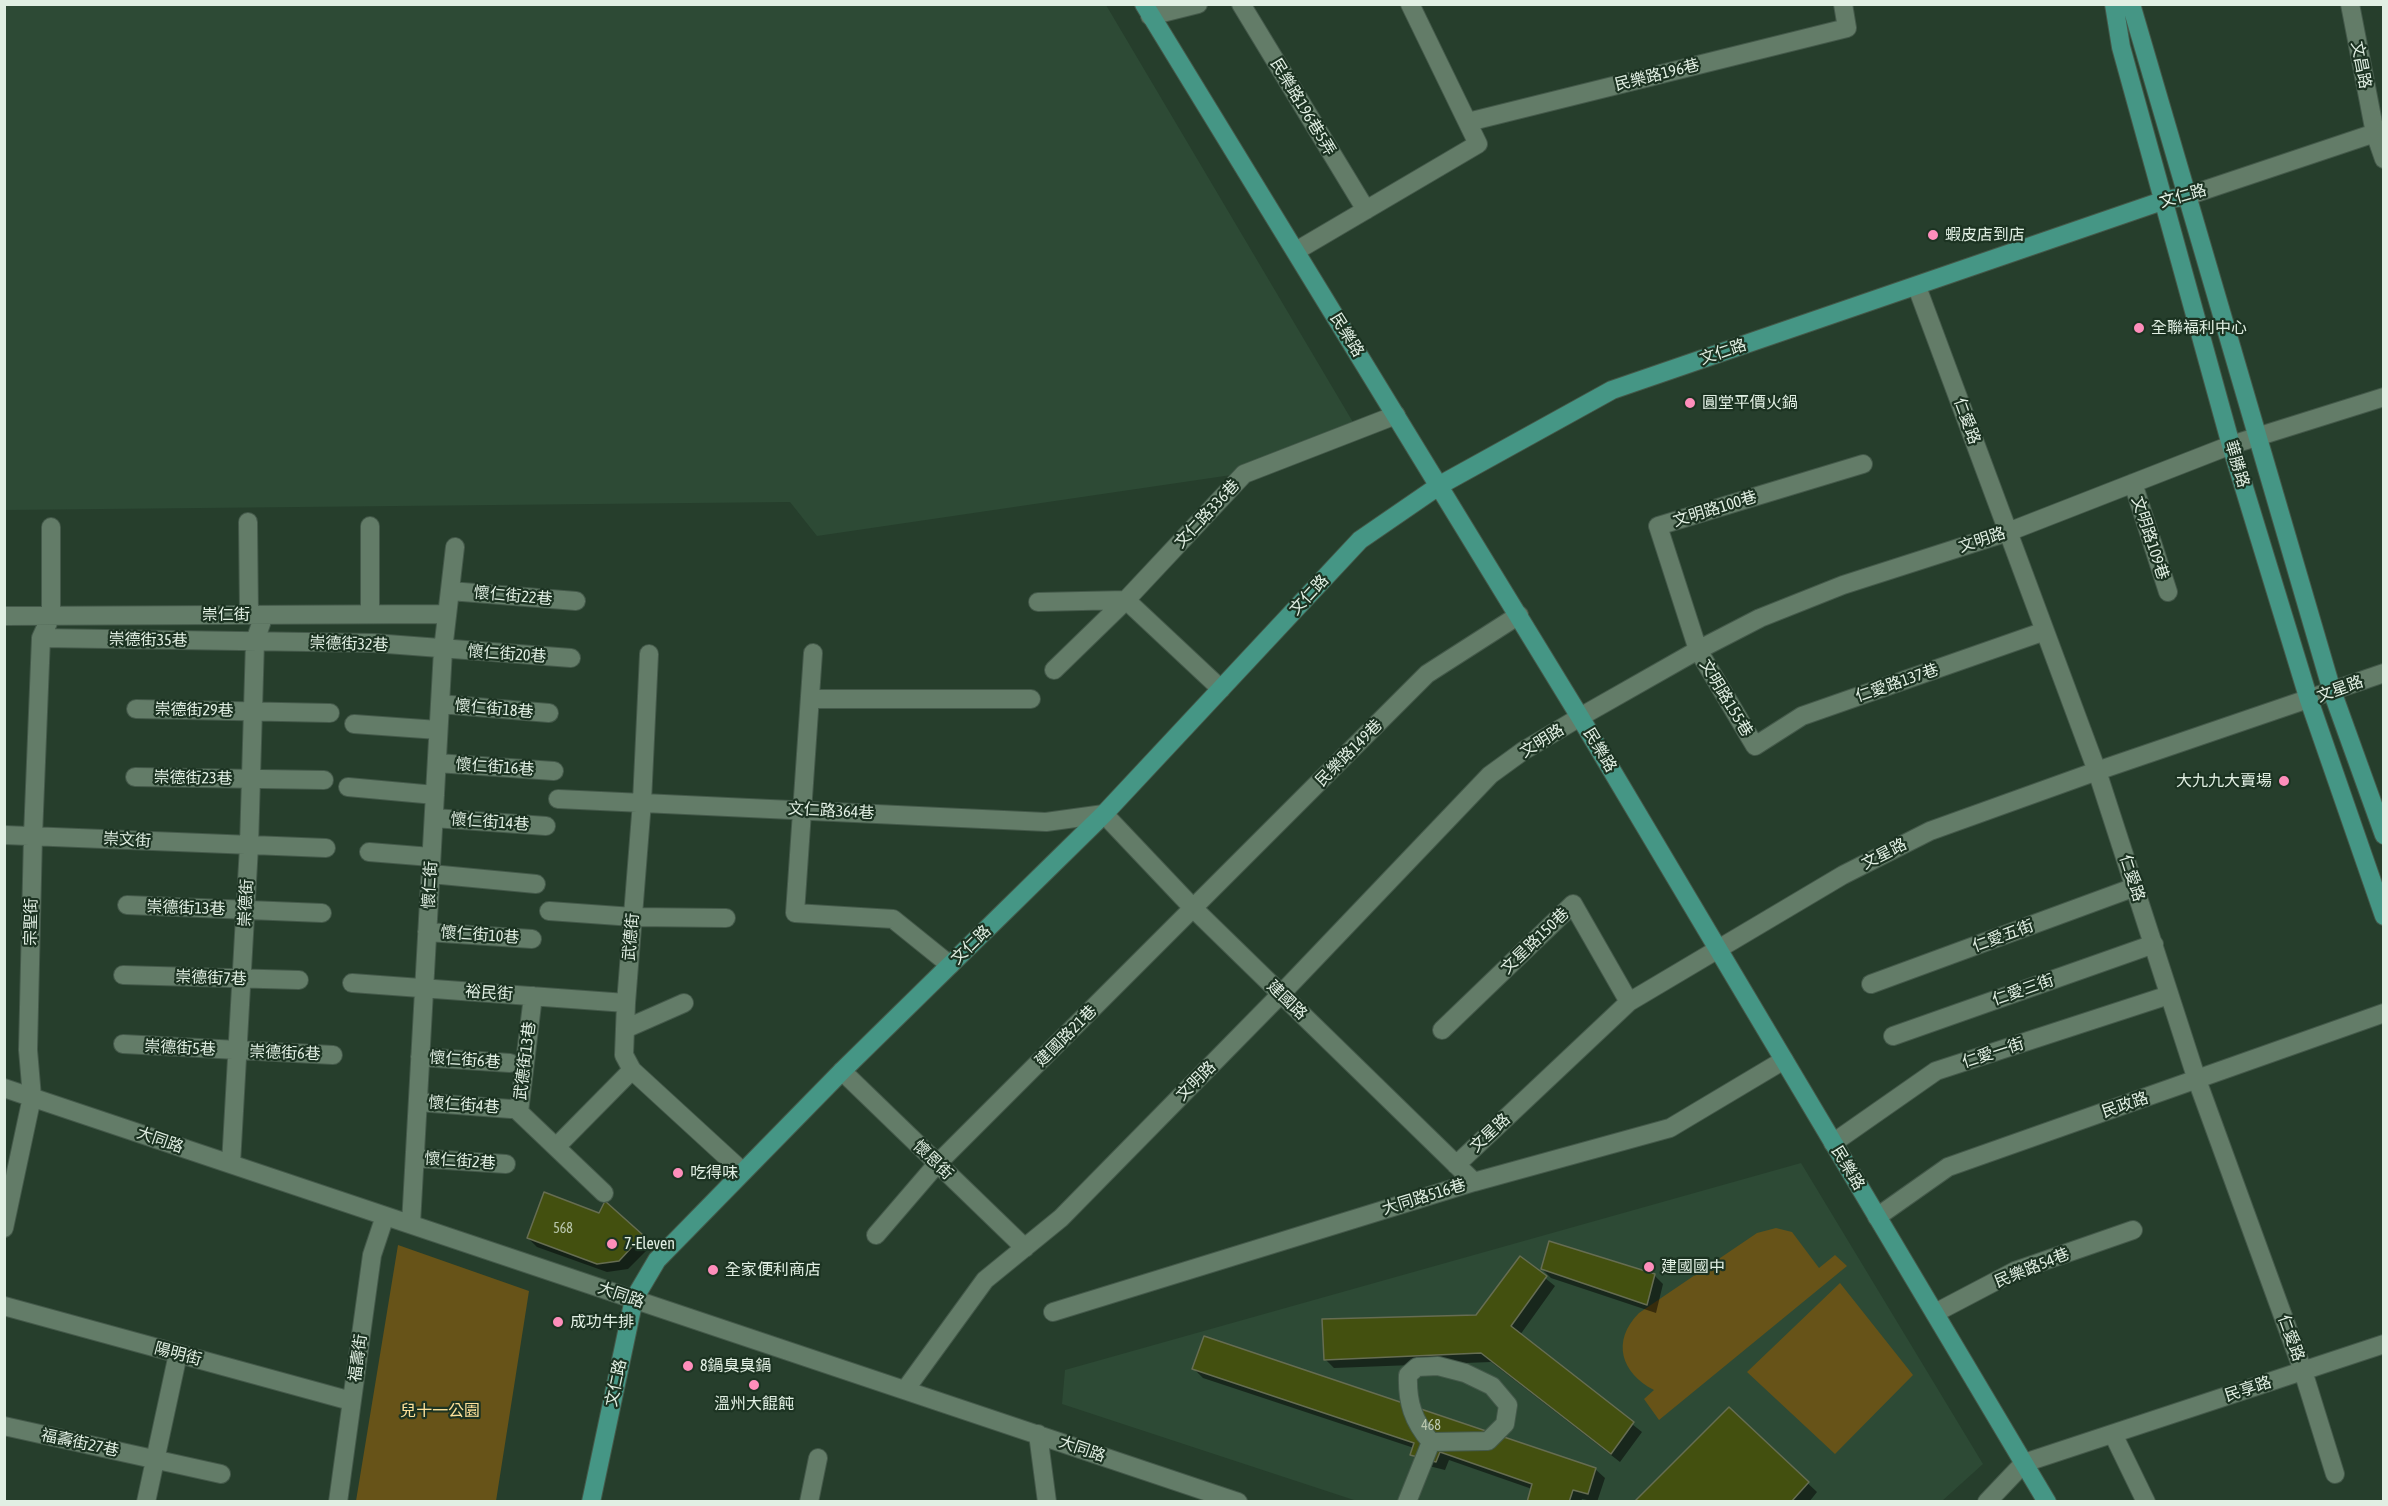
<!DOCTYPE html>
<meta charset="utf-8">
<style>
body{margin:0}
#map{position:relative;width:2388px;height:1506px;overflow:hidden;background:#263e2c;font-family:"Asap Condensed",sans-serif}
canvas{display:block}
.frame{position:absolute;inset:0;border:6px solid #e1efe3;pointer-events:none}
</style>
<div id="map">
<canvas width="2388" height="1506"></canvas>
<div class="frame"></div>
</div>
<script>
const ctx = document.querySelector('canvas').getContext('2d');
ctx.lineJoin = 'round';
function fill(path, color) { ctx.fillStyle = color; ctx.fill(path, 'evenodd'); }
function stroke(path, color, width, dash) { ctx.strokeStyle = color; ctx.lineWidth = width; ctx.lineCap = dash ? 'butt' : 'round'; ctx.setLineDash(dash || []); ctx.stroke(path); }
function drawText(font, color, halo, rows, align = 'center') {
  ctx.font = font + ' "Asap Condensed","Noto Sans TC",sans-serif'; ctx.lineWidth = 4.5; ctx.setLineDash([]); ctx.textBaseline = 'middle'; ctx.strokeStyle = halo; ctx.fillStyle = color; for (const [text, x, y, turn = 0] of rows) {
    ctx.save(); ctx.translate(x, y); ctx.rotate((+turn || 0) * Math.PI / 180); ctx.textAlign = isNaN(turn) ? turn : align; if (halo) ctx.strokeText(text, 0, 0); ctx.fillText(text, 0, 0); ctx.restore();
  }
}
const built = new Path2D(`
 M 4,5 L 1106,5 L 1360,434 L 1245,473 L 817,536 L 790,502 L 5,510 Z
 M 1801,1163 L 1983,1464 L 1942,1501 L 1357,1501 L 1062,1404 L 1065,1370 Z`);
const green = new Path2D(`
 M 1776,1228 L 1792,1232 L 1819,1268 L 1835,1255 L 1847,1266 L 1659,1420 L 1644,1399 L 1654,1390 C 1621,1373 1611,1341 1639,1313 L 1757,1233 Z
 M 398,1245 L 529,1291 L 496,1501 L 356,1501 Z
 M 1840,1283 L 1913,1375 L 1835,1454 L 1747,1372 Z`);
const shadow = new Path2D(`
 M 605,1203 L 651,1246 L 628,1269 L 607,1272 L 537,1247 L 528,1238 L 600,1215 Z
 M 1520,1258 L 1555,1286 L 1520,1335 L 1642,1432 L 1620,1462 L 1491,1362 L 1334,1368 L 1325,1359 L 1477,1317 Z
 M 1542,1269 L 1654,1275 L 1663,1284 L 1656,1313 L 1551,1278 Z
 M 1194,1369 L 1595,1469 L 1605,1478 L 1597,1502 L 1582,1499 L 1581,1502 L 1529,1502 L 1532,1489 L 1449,1460 L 1445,1470 L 1421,1464 L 1412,1455 L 1414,1448 L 1203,1378 Z
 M 1729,1409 L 1817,1492 L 1809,1502 L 1636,1502 Z`);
const building = new Path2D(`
 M 544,1192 L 599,1213 L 605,1201 L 643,1235 L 619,1261 L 597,1264 L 527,1238 Z
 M 1549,1241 L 1655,1274 L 1647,1305 L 1541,1269 Z
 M 1520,1256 L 1547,1276 L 1511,1326 L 1634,1422 L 1611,1454 L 1481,1353 L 1324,1360 L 1322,1319 L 1476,1315 Z
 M 1204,1336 L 1596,1468 L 1588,1494 L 1573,1490 L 1569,1502 L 1527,1502 L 1532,1484 L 1440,1452 L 1436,1462 L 1410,1455 L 1414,1443 L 1192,1369 Z
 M 1729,1407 L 1809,1482 L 1791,1502 L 1634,1502 Z`);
const minor = new Path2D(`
 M 1241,4 L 1366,210
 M 2350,4 L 2375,133 L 2384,159
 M 1150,16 L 1198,4
 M 1468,122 L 1847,28 L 1843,4
 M 2187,196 L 2384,130
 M 1296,251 L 1478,144 L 1410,4
 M 1917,287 L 2097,771 L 2197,1080 L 2303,1371 L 2335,1474
 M 1863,464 L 1658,526 L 1698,650 L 1755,746 L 1802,716 L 2045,631
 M 2133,483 L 2168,592
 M 248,522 L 249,615
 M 370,526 L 370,614
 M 450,591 L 576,601
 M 1038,602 L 1126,600 L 1221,689
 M 4,616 L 447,614
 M 41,638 L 374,643 L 571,658
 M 813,653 L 795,913 L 893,919 L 950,965
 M 649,654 L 642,802 L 626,1003 L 624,1055 L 632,1070 L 742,1171
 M 1054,670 L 1126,600 L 1244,474 L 1396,415
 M 810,699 L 1031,699
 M 440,704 L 549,713
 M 136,709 L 330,713
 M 354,724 L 438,730
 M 437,763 L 554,771
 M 135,777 L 324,780
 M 348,787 L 435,795
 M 558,799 L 1046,822 L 1104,814 L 1194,909 L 1474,1182
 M 434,818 L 546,826
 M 4,835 L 326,848
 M 369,852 L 431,857
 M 431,874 L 536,884
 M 127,905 L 322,913
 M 549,911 L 633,917 L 726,918
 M 427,932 L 532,939
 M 123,975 L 299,980
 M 352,983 L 626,1003
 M 1871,984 L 2135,887
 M 533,996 L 519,1112 L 604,1193
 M 625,1029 L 684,1003
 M 1442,1030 L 1573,904 L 1629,1002
 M 1893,1036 L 2154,944
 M 123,1044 L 333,1055
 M 420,1057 L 510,1063
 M 842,1071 L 1025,1248
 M 4,1088 L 1238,1502
 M 418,1102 L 511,1109
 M 1833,1143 L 1936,1071 L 2169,995
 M 556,1147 L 632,1070
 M 415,1158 L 506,1164
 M 231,1164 L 249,846 L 255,641 L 264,615
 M 1456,1165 L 1629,1002 L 1843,875 L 1930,831 L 2097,771 L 2384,673
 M 1877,1217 L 1948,1167 L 2384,1013
 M 411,1224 L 443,650 L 455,547
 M 4,1228 L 32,1097 L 28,1050 L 33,836 L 41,638 L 51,616 L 51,527
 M 876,1235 L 937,1164 L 1427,674 L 1519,615
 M 4,1306 L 351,1401
 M 1053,1312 L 1474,1182 L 1670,1128 L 1784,1060
 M 1935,1313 L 2015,1271 L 2133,1230
 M 1438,1366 L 1465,1373 L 1492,1386 L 1508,1405 L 1505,1424 L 1488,1441 L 1431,1442 C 1413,1421 1407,1402 1408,1375 L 1417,1367 Z
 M 905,1390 L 985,1280 L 1061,1218 L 1281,994 L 1490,775 L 1523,751 L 1580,717 L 1698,650 L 1760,618 L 1843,585 L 2008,532 L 2231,445 L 2384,397
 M 4,1426 L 221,1474
 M 1038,1434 L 1047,1502
 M 2113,1434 L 2146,1502
 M 146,1502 L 178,1354
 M 338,1502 L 372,1255 L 385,1216
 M 809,1502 L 818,1458
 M 1407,1502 L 1431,1442
 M 1987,1502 L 2024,1463 L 2384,1344`);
const major = new Path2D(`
 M 1144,4 L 1580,717 L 2047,1502
 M 2114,4 L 2121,47 L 2231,445 L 2309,700 L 2384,916
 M 2131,4 L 2332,691 L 2384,835
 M 591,1502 L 634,1299 L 657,1260 L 842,1071 L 1104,814 L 1360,540 L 1440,485 L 1612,390 L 2165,200 L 2187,196`);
const markers = [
 [1933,235,6,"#fe8ebb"],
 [2139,328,6,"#fe8ebb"],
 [1690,403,6,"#fe8ebb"],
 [2284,781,6,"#fe8ebb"],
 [678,1173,6,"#fe8ebb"],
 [612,1244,6,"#fe8ebb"],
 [1649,1267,6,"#fe8ebb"],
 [713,1270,6,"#fe8ebb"],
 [558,1322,6,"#fe8ebb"],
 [688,1366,6,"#fe8ebb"],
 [754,1385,6,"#fe8ebb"]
];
const numberNames = [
 ["568",563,1229],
 ["468",1431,1426]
];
const streetNames = [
 ["文昌路",2361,65,79],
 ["民樂路196巷",1657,75,-14],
 ["民樂路196巷5弄",1303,107,59],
 ["文仁路",2183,196,-16],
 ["民樂路",1347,335,58],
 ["文仁路",1723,352,-19],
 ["仁愛路",1967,421,70],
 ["華勝路",2237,464,73],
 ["文明路100巷",1715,509,-17],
 ["文仁路336巷",1207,514,-47],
 ["文明路109巷",2150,538,72],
 ["文明路",1982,540,-18],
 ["文仁路",1309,595,-47],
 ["懷仁街22巷",513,596,5],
 ["崇仁街",226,615],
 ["崇德街35巷",148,640,1],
 ["崇德街32巷",349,644,2],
 ["懷仁街20巷",507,654,4],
 ["仁愛路137巷",1897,683,-19],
 ["文星路",2340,689,-20],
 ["文明路155巷",1726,698,59],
 ["懷仁街18巷",494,709,5],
 ["崇德街29巷",194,710,1],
 ["文明路",1542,741,-32],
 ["民樂路",1600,750,59],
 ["民樂路149巷",1349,753,-45],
 ["懷仁街16巷",495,767,4],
 ["崇德街23巷",193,778,1],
 ["文仁路364巷",831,811,3],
 ["懷仁街14巷",490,822,4],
 ["崇文街",127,840,3],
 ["文星路",1884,854,-27],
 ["仁愛路",2132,878,72],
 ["懷仁街",430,885,-87],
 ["崇德街",246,903,-87],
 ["崇德街13巷",186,908,2],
 ["宗聖街",31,922,-89],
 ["懷仁街10巷",480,935,4],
 ["仁愛五街",2003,936,-20],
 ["武德街",631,937,-85],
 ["文星路150巷",1535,941,-44],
 ["文仁路",971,945,-44],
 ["崇德街7巷",211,978,2],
 ["仁愛三街",2023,990,-19],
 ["裕民街",489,993,4],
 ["建國路",1287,1000,44],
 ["建國路21巷",1066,1036,-45],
 ["崇德街5巷",180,1048,3],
 ["崇德街6巷",285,1053,2],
 ["仁愛一街",1993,1053,-18],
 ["懷仁街6巷",465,1060,4],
 ["武德街13巷",525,1061,-83],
 ["文明路",1196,1081,-45],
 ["懷仁街4巷",464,1105,4],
 ["民政路",2125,1105,-19],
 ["文星路",1490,1133,-43],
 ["大同路",160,1140,19],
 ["懷恩街",933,1160,44],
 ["懷仁街2巷",460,1161,4],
 ["民樂路",1848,1168,59],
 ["大同路516巷",1424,1197,-17],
 ["民樂路54巷",2032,1268,-22],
 ["大同路",621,1295,19],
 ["仁愛路",2291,1338,70],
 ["陽明街",178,1354,15],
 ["福壽街",358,1358,-82],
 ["文仁路",616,1383,-78],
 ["民享路",2248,1389,-18],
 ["福壽街27巷",80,1443,12],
 ["大同路",1082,1449,19]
];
const poiNames = [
 ["蝦皮店到店",1945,235],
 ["全聯福利中心",2151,328],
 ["圓堂平價火鍋",1702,403],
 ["大九九大賣場",2272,781,"right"],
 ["吃得味",690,1173],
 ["7-Eleven",624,1244],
 ["建國國中",1661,1267],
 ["全家便利商店",725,1270],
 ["成功牛排",570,1322],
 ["8鍋臭臭鍋",700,1366],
 ["溫州大餛飩",754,1404,"center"]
];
const parkNames = [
 ["兒十一公園",440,1411]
];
fill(built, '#2d4a35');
fill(green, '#675318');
fill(shadow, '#0007');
fill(building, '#43500f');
stroke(building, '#666d52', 1.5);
stroke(minor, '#44594a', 20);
stroke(major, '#44594a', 20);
stroke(minor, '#637c68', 18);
stroke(major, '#459685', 18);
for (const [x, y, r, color] of markers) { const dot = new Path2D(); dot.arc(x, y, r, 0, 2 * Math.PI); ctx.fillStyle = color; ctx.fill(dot); stroke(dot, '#1c3322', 2); }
drawText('14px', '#bac7ae', null, numberNames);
drawText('16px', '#e1efe3', '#1c3322', streetNames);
drawText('16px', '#e1efe3', '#1c3322', poiNames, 'left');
drawText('16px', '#fee29b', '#1c3322', parkNames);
</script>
